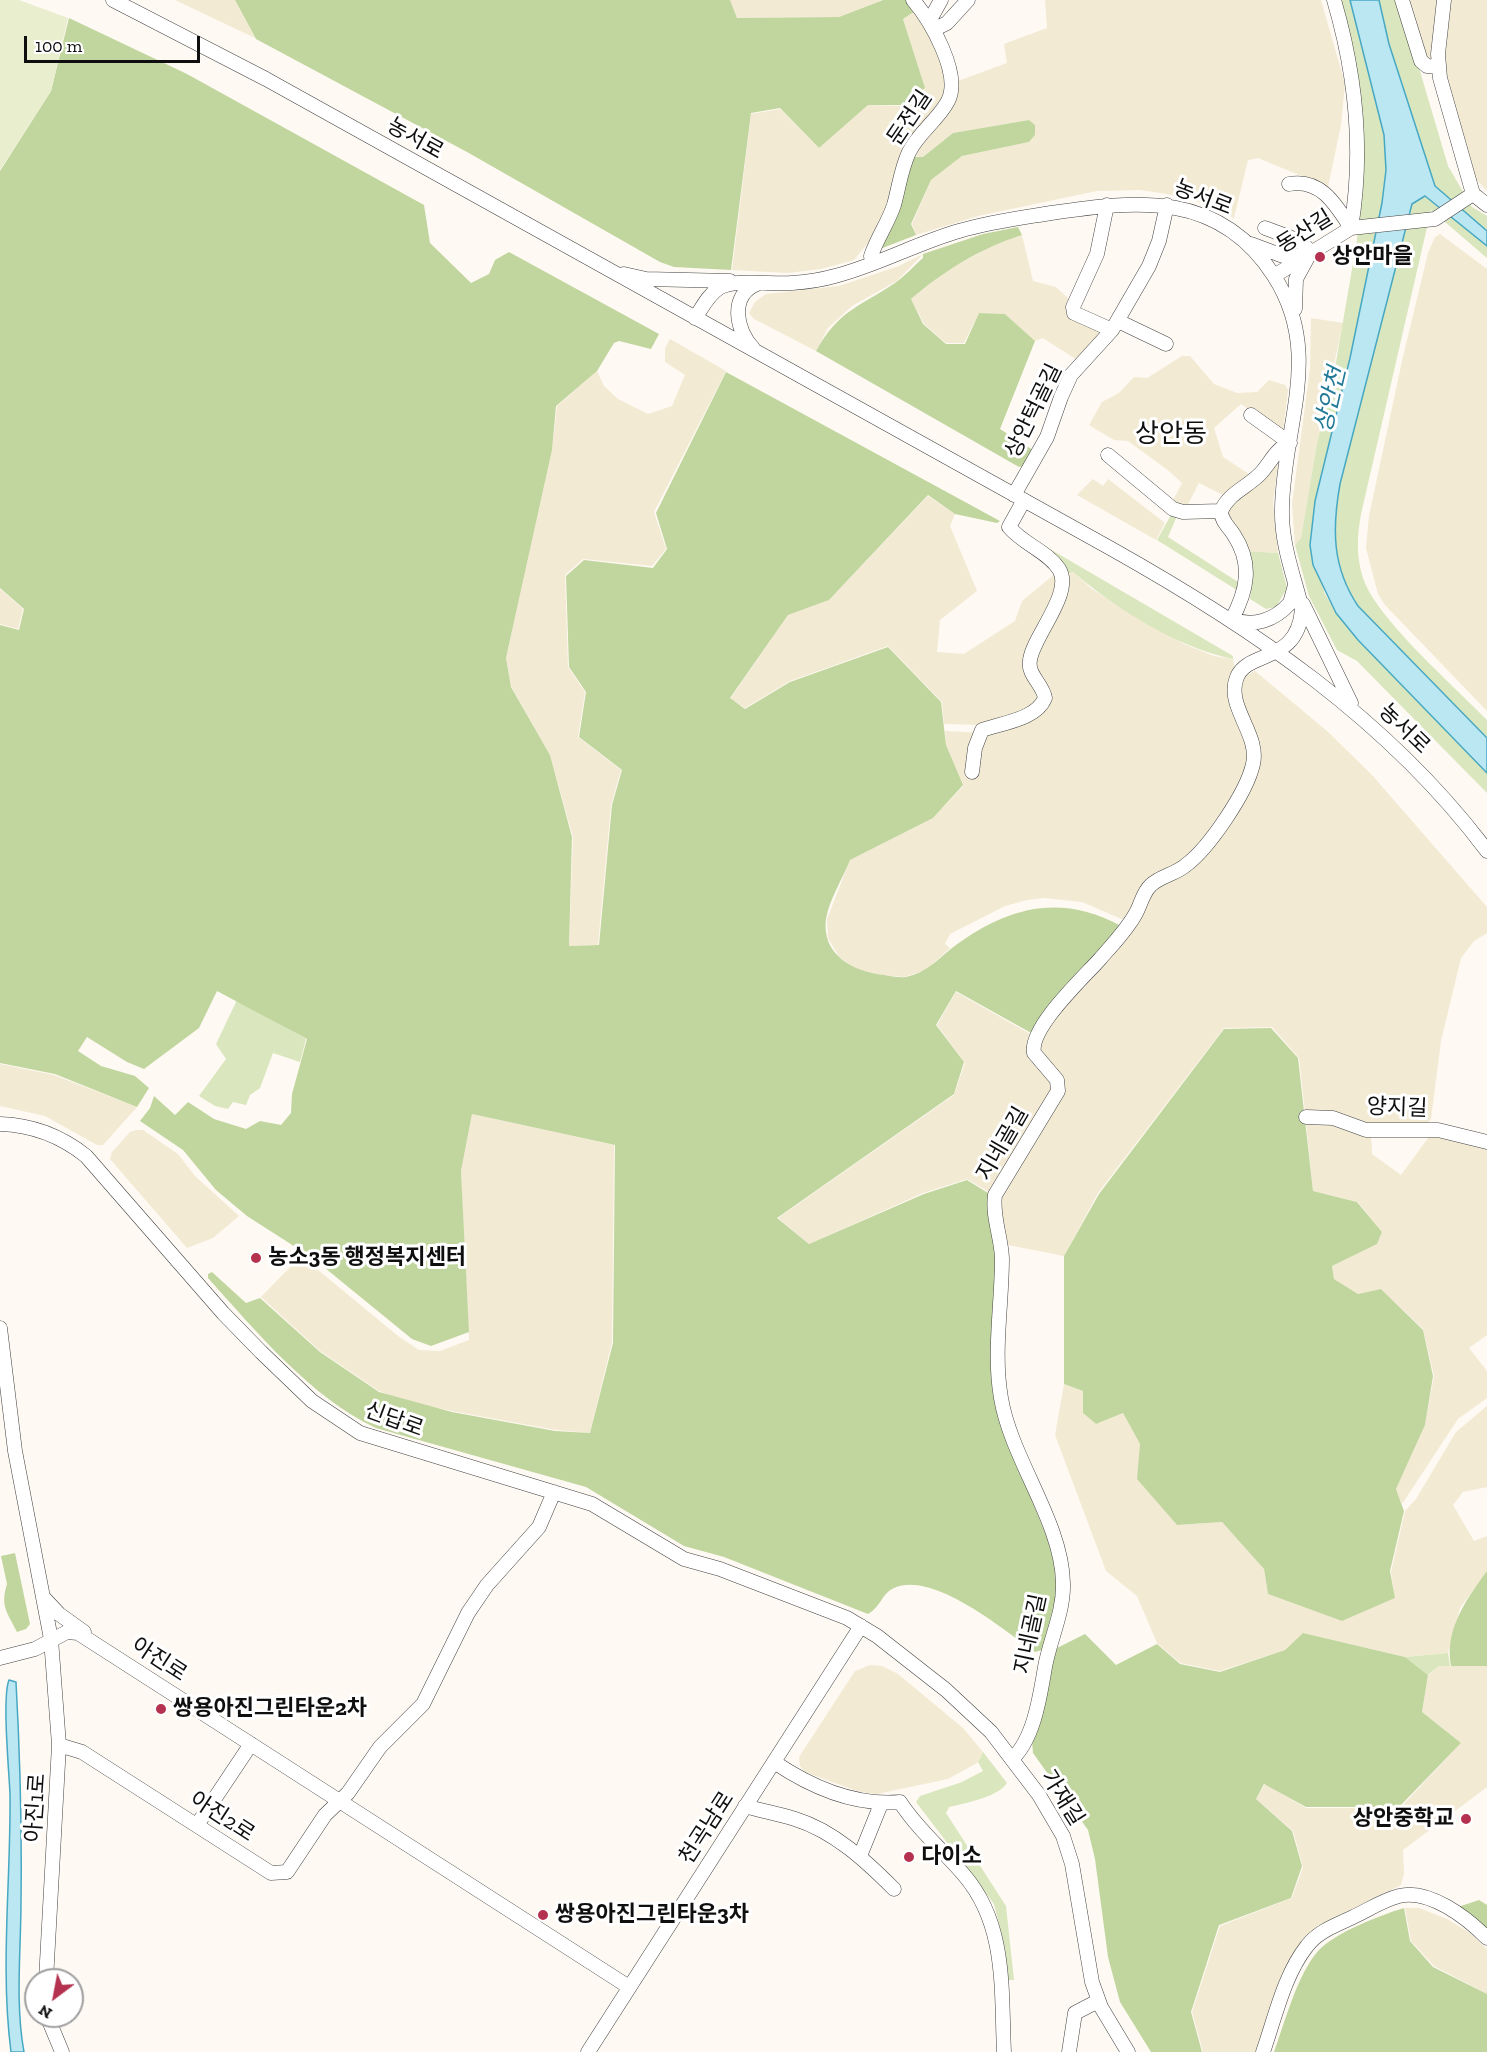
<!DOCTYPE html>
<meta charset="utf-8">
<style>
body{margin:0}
#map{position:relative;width:1487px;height:2052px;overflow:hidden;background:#fef9f2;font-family:"Zilla Slab",serif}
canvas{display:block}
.north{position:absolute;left:24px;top:1968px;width:60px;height:60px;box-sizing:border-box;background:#fff;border:2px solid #9f9f9f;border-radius:50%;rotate:212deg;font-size:16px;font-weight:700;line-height:24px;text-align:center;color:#0f0f0f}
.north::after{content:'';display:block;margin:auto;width:21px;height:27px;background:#b4314f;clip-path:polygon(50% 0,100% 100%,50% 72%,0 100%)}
.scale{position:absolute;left:24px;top:36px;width:176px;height:27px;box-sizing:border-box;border:3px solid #0f0f0f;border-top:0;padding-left:8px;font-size:18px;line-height:21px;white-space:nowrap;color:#0f0f0f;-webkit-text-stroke:4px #fff;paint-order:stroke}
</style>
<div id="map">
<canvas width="1487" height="2052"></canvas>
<div class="north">N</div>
<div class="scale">100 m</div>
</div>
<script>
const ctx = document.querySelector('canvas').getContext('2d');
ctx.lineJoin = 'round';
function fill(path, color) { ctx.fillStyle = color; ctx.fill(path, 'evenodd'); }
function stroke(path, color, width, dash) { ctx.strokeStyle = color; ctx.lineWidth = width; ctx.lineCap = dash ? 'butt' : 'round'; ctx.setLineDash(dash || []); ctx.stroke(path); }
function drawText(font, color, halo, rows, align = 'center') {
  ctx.font = font + ' "Zilla Slab","Noto Sans KR",serif'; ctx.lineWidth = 6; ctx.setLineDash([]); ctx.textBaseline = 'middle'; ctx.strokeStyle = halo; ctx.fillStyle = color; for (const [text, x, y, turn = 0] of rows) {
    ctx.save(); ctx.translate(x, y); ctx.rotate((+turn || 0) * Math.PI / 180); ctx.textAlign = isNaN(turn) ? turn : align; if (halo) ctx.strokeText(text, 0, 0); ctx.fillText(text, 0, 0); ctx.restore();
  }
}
const farmland = new Path2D(`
 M 175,0 L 235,0 L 255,38 Z
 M 730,0 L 882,0 L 839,17 L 737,18 Z
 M 1045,0 L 1321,0 L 1345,84 L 1341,125 L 1328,187 L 1258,158 L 1248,160 L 1234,218 L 1194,200 L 1167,194 L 1140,190 L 1097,191 L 978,216 L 916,235 L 912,224 L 931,180 L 962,156 L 1029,142 L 1035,135 L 1035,125 L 1029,120 L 953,133 L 923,157 L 911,156 L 955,82 L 1007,63 L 1004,44 L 1047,28 Z
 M 1405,0 L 1437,0 L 1433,60 L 1427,62 Z
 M 1450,0 L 1487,0 L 1487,191 L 1475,178 L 1446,78 L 1445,60 Z
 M 918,10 L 943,60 L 947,94 L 925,123 L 876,233 L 854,260 L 821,269 L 788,273 L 732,270 L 751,114 L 780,109 L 819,148 L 868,105 L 903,106 L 925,88 L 903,19 Z
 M 1440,234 L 1487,269 L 1487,711 L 1385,605 L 1378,594 L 1366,548 L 1369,516 L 1402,361 L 1428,253 L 1435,237 Z
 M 1022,235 L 1033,281 L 1056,287 L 1068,298 L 1069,303 L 1103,332 L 1077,360 L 1043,338 L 1035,341 L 1005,314 L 979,313 L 964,343 L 946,343 L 924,324 L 911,299 L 943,273 L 993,245 Z
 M 923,254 L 897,281 L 852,306 L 828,328 L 816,351 L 754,319 L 749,313 L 755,302 L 766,294 L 839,286 L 899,266 Z
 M 1311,318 L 1343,323 L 1317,443 L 1301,538 L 1295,545 L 1292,504 L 1310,369 Z
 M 670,339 L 726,371 L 654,512 L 666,549 L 652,566 L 583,559 L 565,575 L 568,667 L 585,692 L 578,737 L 621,770 L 611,805 L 598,945 L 569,946 L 573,837 L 550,755 L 511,686 L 506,658 L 552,450 L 557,406 L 597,371 L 604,386 L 618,399 L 648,414 L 672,406 L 685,375 L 665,362 L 665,348 Z
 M 1182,356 L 1190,356 L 1214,384 L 1237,393 L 1257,392 L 1269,380 L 1285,385 L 1288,390 L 1283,431 L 1281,432 L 1241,404 L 1214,428 L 1223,457 L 1252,476 L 1223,495 L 1199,483 L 1186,508 L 1171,504 L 1182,483 L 1169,471 L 1128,441 L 1114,440 L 1089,425 L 1102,402 L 1119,393 L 1134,377 L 1147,378 Z
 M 1278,462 L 1273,503 L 1278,553 L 1245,551 L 1228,522 L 1228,509 Z
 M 1093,479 L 1103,486 L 1108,479 L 1165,523 L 1156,540 L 1077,495 Z
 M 928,496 L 955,514 L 950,526 L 977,591 L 940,620 L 937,652 L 964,654 L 1015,621 L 1022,601 L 1056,573 L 1054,601 L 1026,656 L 1039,689 L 1037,705 L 983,725 L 944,724 L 942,702 L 888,646 L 790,681 L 745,708 L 730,699 L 788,615 L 829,600 Z
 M 1073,572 L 1092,589 L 1125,610 L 1184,644 L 1214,656 L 1233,659 L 1249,760 L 1240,785 L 1202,843 L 1176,866 L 1128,919 L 1124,920 L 1082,902 L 1044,898 L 1027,900 L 1005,906 L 950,934 L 945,944 L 950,948 L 926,970 L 904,977 L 862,973 L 839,957 L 828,938 L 827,919 L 850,860 L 933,818 L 963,786 L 946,745 L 945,731 L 985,733 L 1044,708 L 1033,668 L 1067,575 Z
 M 0,589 L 23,609 L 18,629 L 0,624 Z
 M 1255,671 L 1327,731 L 1372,775 L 1487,907 L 1487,933 L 1474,941 L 1461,958 L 1441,1041 L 1431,1119 L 1427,1124 L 1372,1127 L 1305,1112 L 1299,1058 L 1272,1027 L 1224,1028 L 1098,1193 L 1064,1256 L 1003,1244 L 998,1216 L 1002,1188 L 1063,1095 L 1041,1057 L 1039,1039 L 1149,892 L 1179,874 L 1253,775 L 1238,692 L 1243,677 Z
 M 956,992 L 1032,1035 L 1054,1088 L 995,1187 L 989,1192 L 967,1179 L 923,1193 L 809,1244 L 778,1218 L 954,1095 L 965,1063 L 937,1025 Z
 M 0,1064 L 54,1075 L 137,1107 L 103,1145 L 97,1145 L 45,1116 L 0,1106 Z
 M 472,1114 L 614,1145 L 612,1342 L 590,1433 L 556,1430 L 452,1411 L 404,1401 L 379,1391 L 320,1351 L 261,1297 L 301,1256 L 398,1336 L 419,1350 L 440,1351 L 469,1340 L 461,1171 Z
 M 1319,1120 L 1371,1133 L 1372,1154 L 1401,1175 L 1431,1134 L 1487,1145 L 1487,1335 L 1469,1348 L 1487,1371 L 1487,1398 L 1458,1419 L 1402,1504 L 1396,1489 L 1425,1425 L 1434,1376 L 1423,1329 L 1381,1289 L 1358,1294 L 1334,1279 L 1332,1266 L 1377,1244 L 1382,1232 L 1358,1202 L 1313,1191 L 1306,1122 Z
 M 136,1130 L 143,1130 L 178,1154 L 195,1176 L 239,1216 L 213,1238 L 187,1248 L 110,1159 L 112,1152 L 130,1132 Z
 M 1064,1384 L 1083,1391 L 1083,1413 L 1096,1424 L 1123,1413 L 1140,1444 L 1138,1479 L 1177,1525 L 1222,1522 L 1264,1569 L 1268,1594 L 1342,1621 L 1395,1598 L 1391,1572 L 1405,1511 L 1416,1499 L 1456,1432 L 1487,1406 L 1487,1487 L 1463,1492 L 1453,1505 L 1474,1541 L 1487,1536 L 1487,1571 L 1460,1608 L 1448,1653 L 1405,1657 L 1303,1633 L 1285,1650 L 1220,1671 L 1180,1663 L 1157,1643 L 1137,1596 L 1106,1571 L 1055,1435 Z
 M 870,1665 L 882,1666 L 898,1674 L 963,1728 L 983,1752 L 977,1763 L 948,1779 L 877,1794 L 860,1792 L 805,1772 L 800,1766 L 799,1757 L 855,1671 Z
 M 1439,1666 L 1487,1666 L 1487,1787 L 1403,1850 L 1404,1874 L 1401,1885 L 1323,1923 L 1306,1936 L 1287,1967 L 1255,2052 L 1203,2052 L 1192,2012 L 1220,1926 L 1292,1898 L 1303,1867 L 1293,1831 L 1256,1799 L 1265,1784 L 1306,1808 L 1400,1808 L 1461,1743 L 1422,1712 L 1428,1676 Z
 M 1405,1908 L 1419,1908 L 1447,1919 L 1470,1933 L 1487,1949 L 1487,1994 L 1434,1966 L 1411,1941 Z`);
const green = new Path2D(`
 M 1338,0 L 1350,0 L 1384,135 L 1386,170 L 1382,203 L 1350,358 L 1315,501 L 1324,592 L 1336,613 L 1358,640 L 1487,773 L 1487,793 L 1357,661 L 1337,650 L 1309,596 L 1295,545 L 1301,538 L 1317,443 L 1335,368 L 1357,240 L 1362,167 Z
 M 1379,0 L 1399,0 L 1448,166 L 1472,207 L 1487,216 L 1487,231 L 1435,186 L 1389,44 Z
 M 1425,196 L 1487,246 L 1487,258 L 1431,210 L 1361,514 C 1357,536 1356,556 1363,578 C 1376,618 1455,687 1487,720 L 1487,738 L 1358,606 C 1332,567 1332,529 1340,484 L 1412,204 Z
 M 1172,513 L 1177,516 L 1168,537 L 1241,584 L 1240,592 L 1157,540 Z
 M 1038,542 L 1233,656 L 1233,659 C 1178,648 1115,608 1073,572 L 1067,574 Z
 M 1245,551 L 1278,553 L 1287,588 L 1276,607 L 1266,609 L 1250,599 L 1251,588 Z
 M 237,1000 L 306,1039 L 300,1062 L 273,1053 L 260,1088 L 250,1095 L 246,1105 L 233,1102 L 228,1109 L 215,1106 L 199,1096 L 226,1059 L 216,1044 Z
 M 1448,1653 L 1450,1666 L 1439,1666 L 1428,1675 L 1405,1657 Z
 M 983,1752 L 1007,1783 C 998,1797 966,1803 949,1807 L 946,1813 L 1006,1906 L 1014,1980 L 1008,1980 L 1005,1948 L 994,1904 L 916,1802 L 920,1796 L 962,1782 L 983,1771 L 978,1762 Z`);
const forest = new Path2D(`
 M 235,0 L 730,0 L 737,18 L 839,17 L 883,0 L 909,0 L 917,10 L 903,19 L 925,88 L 903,105 L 868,105 L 819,148 L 780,108 L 751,113 L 731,270 L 674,267 L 660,262 L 467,152 L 256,39 Z
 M 69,18 L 187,74 L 424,205 L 430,243 L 471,283 L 489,274 L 495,260 L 509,252 L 659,334 L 651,349 L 619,341 L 614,343 L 597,371 L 556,406 L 552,450 L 506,658 L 511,687 L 550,755 L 572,837 L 569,946 L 599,945 L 612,805 L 622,770 L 579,737 L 586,692 L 569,667 L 566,576 L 584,560 L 653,568 L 667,549 L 656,513 L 726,372 L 1000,521 L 997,523 L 955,514 L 928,495 L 829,600 L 788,615 L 730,698 L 745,709 L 790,682 L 888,647 L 941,702 L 946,745 L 963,785 L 933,818 L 850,860 C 843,878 829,900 826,919 C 821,955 854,972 884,975 C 891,976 899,978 906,977 C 926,973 937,960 952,948 C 1005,908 1059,892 1121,926 L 1033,1034 L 956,991 L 936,1025 L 964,1062 L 954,1094 L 777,1218 L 809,1244 L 924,1194 L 967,1180 L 988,1193 L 998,1254 L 1004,1432 L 1048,1540 L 1055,1568 L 1057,1594 L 1042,1650 L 1035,1652 C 1005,1631 933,1570 894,1588 C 882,1593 880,1608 868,1614 L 724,1557 L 684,1546 L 586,1487 L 376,1428 C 311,1398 255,1330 208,1278 L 208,1274 L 212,1272 L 246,1303 L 260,1298 L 320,1352 L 379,1392 L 452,1412 L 555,1431 L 590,1433 L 613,1343 L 615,1145 L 472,1114 L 461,1171 L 469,1332 L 431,1346 L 412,1339 L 314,1259 L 247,1216 L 216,1190 L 183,1150 L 140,1121 L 150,1108 L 154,1096 L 175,1115 L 188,1102 L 214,1119 L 246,1129 L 260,1121 L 281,1125 L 291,1113 L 292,1094 L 307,1039 L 217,991 L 199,1028 L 144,1069 L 127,1062 L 87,1037 L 78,1051 L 101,1066 L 135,1076 L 149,1088 L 137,1107 L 55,1074 L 0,1063 L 0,625 L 19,630 L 24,609 L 0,588 L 0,171 L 51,91 Z
 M 1029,120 L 1035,125 L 1035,135 L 1029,142 L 962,156 L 931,180 L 911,224 L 916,235 L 880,249 L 911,157 L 923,157 L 953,133 Z
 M 1018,227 L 1022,235 C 979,249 945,270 911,299 L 923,324 L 946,344 L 965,344 L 979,313 L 1005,314 L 1035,341 L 1000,429 L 1033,450 L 1023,466 L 1019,467 L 816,351 C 839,310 859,307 895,283 C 905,276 914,266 923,258 L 923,254 L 983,234 Z
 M 1271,1028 L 1298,1058 L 1313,1191 L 1357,1202 L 1382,1232 L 1377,1244 L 1332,1266 L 1334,1279 L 1358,1294 L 1381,1289 L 1423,1330 L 1433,1376 L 1425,1425 L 1396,1489 L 1404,1511 L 1390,1571 L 1395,1598 L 1342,1621 L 1268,1594 L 1264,1569 L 1222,1522 L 1177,1525 L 1137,1479 L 1140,1444 L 1123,1413 L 1096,1424 L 1083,1413 L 1083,1391 L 1064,1384 L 1064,1256 L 1099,1194 L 1224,1029 Z
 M 15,1553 L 30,1624 L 26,1629 L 17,1632 C 7,1612 0,1606 7,1584 L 1,1556 Z
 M 1487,1571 L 1487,1666 L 1451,1666 C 1444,1630 1467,1598 1487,1571 Z
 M 1303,1633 L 1405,1657 L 1428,1675 L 1422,1712 L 1461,1743 L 1399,1807 L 1306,1807 L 1264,1784 L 1256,1799 L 1292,1831 L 1302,1866 L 1291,1898 L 1219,1925 L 1191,2012 L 1202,2052 L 1151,2052 L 1120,2002 L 1108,1957 L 1095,1859 L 1088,1830 L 1033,1753 L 1032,1741 L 1055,1649 L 1085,1634 L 1116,1665 L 1157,1644 L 1180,1664 L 1220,1672 L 1285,1650 Z
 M 1479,1900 L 1487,1905 L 1487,1929 L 1458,1907 Z
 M 1404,1908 L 1410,1941 L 1433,1967 L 1487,1994 L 1487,2052 L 1274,2052 C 1285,2022 1297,1975 1318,1951 C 1334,1933 1381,1915 1404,1908 Z`);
const pitch = new Path2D(`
 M 0,0 L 19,0 L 68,18 L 51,91 L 0,170 Z`);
const water = new Path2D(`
 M 1350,0 L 1379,0 L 1389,44 L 1435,186 L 1487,231 L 1487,246 L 1425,196 L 1412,204 L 1340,484 C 1332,529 1332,567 1358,606 L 1487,738 L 1487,773 L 1358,640 L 1336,613 L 1313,565 L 1310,545 L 1315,501 L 1350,358 L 1382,203 L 1386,170 L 1384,135 Z
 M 9,1680 L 16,1682 C 20,1755 22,1828 21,1901 C 21,1951 15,2003 24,2052 L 11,2052 C 0,1967 11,1880 10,1794 C 9,1771 2,1697 9,1680 Z`);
const minor = new Path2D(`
 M 113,0 L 266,79 L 1110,548 C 1251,627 1388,719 1487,851
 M 1334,0 C 1356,75 1364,150 1351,228
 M 1402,0 L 1421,61 L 1427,66 L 1438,67
 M 1444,0 L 1438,54 L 1440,78 L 1473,194
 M 930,20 L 941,0
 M 935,29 L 947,23 L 968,0
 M 1289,184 C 1321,178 1336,205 1351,228
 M 1473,194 L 1487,205
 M 1107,205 L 1097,254 L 1073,307 L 1074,313 L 1112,330
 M 1265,228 L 1300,241 L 1312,253
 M 1251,244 L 1283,256 L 1304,256
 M 872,263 L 871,256 C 877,238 888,223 894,205 C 899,187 901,169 909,152 C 919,132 938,120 948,101 C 962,74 930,20 913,0
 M 624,274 L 646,279 L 730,281
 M 1274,276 L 1351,228 L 1435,219 L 1473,194
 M 1295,309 L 1296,279 L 1308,257
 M 695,318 C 702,308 708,295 719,288 C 735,278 773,285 792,283 C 806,282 821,280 835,276 C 878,265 917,243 959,231 C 989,222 1020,218 1051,213 C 1137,200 1220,191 1274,276 C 1324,354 1283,425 1282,509 C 1281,544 1294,576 1302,609 C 1298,664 1248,650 1237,677 C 1225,706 1260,734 1253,764 C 1247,792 1209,848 1186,865 C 1176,874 1160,876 1151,885 C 1143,892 1141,904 1136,913 C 1127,930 1112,945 1100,959 C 1083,978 1029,1028 1034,1053 L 1057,1080 L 1058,1091 L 995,1195 C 992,1216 1001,1236 1002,1258 C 1002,1304 993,1353 1001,1398 C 1011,1459 1062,1522 1063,1583 C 1064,1612 1050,1639 1045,1667 C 1040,1696 1034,1739 1012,1759
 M 1118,321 L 1166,344
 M 753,348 C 736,331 729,295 757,284
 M 1251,415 L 1290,443 C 1275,449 1270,464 1260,474 C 1246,488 1229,493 1221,511 C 1221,521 1229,527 1234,535 C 1253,564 1247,591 1232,619 C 1253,628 1275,620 1290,603 L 1295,585
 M 1108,455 L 1173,509 L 1183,512 L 1221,511
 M 1014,495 L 1047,437 L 1061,397 L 1071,375 L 1112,330 L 1149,266 L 1159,241 L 1167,205
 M 1303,604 L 1351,703
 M 972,772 L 975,748 L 982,730 C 1002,723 1037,719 1045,698 C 1043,684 1027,675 1030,660 C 1033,636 1074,593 1059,569 C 1047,551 1023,544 1009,527 L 1024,500
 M 1306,1117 L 1333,1118 L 1366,1130 L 1438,1130 L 1487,1142
 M 0,1124 C 32,1125 61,1136 86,1156 L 223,1313 L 261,1352 L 312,1401 L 360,1433 L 592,1504 L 684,1559 L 720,1569 L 847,1618 L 877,1636 L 946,1690 L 991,1732 L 1039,1795 L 1063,1836 L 1072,1864 L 1092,1982 L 1101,2007 L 1128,2052
 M 0,1328 L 15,1451 L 51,1639 L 59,1745 L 46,1980
 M 44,1598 L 59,1614 L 84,1632
 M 0,1658 L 35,1649 L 67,1632 L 78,1633 L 629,1987
 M 59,1745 L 82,1752 L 271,1873 L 287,1872 L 325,1815 L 348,1793 L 380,1747 L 423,1704 L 468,1613 L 487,1585 L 539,1527 L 554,1492
 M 774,1762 C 811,1787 854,1806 900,1802 C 918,1830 943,1850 964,1875 C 1007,1925 1001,1990 1004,2052
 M 745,1806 C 762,1811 779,1814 795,1819 C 834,1831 866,1861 894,1889
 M 197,1825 L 251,1744
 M 860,1856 L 881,1804
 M 47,2016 L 62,2052
 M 588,2052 L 861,1626
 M 1069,2052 L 1075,2013 L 1098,2001
 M 1263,2052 C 1275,2018 1284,1975 1307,1946 C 1318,1931 1337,1925 1353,1917 C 1368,1910 1383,1900 1399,1896 C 1429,1888 1467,1918 1487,1938`);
const markers = [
 [1320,257,6,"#b4314f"],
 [256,1258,6,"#b4314f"],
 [161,1709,6,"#b4314f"],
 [1466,1819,6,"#b4314f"],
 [909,1857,6,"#b4314f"],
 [543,1915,6,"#b4314f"]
];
const streetNames = [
 ["둔전길",910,118,-56],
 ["농서로",415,139,29],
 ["농서로",1203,198,21],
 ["동산길",1305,232,-32],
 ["상안턱골길",1034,411,-64],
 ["농서로",1404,729,44],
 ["양지길",1397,1108,2],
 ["지네골길",1003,1144,-60],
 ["신답로",394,1420,20],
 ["지네골길",1031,1634,-78],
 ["아진로",159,1660,33],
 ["가재길",1062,1798,58],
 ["아진1로",36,1808,-86],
 ["아진2로",222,1817,33],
 ["천곡남로",707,1828,-57]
];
const poiNames = [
 ["상안마을",1332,257],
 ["농소3동 행정복지센터",268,1258],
 ["쌍용아진그린타운2차",173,1709],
 ["상안중학교",1454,1819,"right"],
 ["다이소",921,1857],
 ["쌍용아진그린타운3차",555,1915]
];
const waterNames = [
 ["상안천",1331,400,-77]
];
const quarterNames = [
 ["상안동",1171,435]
];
fill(farmland, '#f2ead3');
fill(green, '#dae6bd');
fill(forest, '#c1d69e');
fill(pitch, '#e9eecf');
fill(water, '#bae7f2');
stroke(water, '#47a8c3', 1.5);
stroke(minor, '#424242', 15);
stroke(minor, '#fff', 14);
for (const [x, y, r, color] of markers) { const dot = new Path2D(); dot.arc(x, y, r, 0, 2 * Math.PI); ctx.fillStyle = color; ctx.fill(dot); stroke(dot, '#fff', 2); }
drawText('22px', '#0f0f0f', '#fff', streetNames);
drawText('bold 22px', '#0f0f0f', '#fff', poiNames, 'left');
drawText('italic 24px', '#217997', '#fff', waterNames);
drawText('26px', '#0f0f0f', '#fff', quarterNames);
</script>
